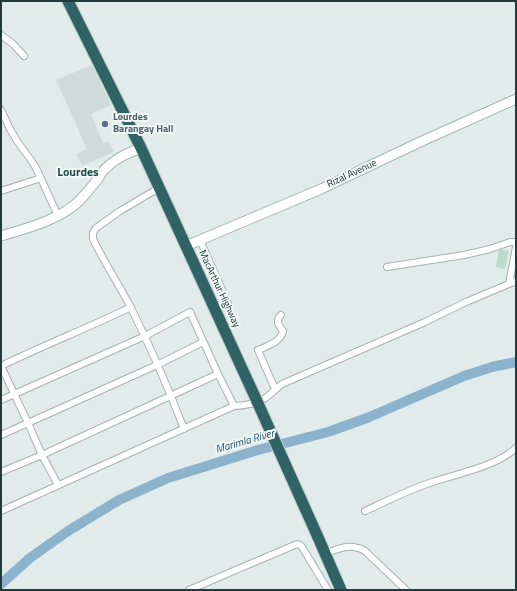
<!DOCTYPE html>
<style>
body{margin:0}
#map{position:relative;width:517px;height:591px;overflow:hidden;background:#e1ebe9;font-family:"Titillium Web",sans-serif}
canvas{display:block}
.frame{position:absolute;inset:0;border:2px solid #223b3a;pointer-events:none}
</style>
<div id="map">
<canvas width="517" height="591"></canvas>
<div class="frame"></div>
</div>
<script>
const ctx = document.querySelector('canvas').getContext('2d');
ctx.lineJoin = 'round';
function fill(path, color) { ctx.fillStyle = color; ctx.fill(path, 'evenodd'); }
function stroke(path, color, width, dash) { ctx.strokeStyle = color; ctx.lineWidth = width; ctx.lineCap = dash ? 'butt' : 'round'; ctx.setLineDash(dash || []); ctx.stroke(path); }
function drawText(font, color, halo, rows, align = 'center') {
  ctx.font = font + ' "Titillium Web",sans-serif'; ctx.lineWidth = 4; ctx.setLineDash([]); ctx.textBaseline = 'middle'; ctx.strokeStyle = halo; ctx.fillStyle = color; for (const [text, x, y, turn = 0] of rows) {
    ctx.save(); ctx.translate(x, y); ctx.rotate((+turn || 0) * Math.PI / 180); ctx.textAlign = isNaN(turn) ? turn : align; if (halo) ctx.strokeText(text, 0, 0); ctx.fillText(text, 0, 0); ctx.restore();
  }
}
const built = new Path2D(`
 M 92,65 L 111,105 L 91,114 L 103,143 L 109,141 L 114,152 L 82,166 L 76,154 L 87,149 L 56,80 Z`);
const green = new Path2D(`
 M 499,249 L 509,251 L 505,269 L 496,267 Z`);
const river = new Path2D(`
 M 1,584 L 30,558 L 68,531 L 119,500 L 168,478 L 258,450 L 328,432 L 367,418 L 464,376 L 492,367 L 516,362`);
const street = new Path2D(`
 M 1,35 L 13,44 L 24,56
 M 1,110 L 10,129 L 17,141 L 33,163 L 37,170 L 58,216
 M 159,188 L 120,211 L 96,228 L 93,233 L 93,239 C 104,262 118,283 130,306 C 150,346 168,387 184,429
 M 1,191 L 41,178
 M 200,240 L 228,303
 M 387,267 L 464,255 L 490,249 L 510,242 L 516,242
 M 509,284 L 516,247
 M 1,366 C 44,345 88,328 131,307
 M 1,366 L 28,423 L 42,455 L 58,485
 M 275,389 L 258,350 C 267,346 281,342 283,331 C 279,326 275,321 281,315
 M 1,400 L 145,336 L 190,312 L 218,374 L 234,406
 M 1,435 L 157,365 L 203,342
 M 1,472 L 42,455 L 218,374
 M 1,511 L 234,406 C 244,406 260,403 268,396 C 273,392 277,388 282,384 L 425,322 L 466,302 L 516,281
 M 365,511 C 389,500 412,488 436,481 C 462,472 495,467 516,448
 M 325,554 C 339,548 351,543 365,551 L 406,590
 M 189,590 L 297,544 L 300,545 L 302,547 L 328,590`);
const secondary = new Path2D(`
 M 1,236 C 27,228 56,221 77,203 C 84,196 91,188 97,180 C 100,176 102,171 106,168 C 116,158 128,153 141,148
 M 186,246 L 321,189 L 420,142 L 516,99`);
const highway = new Path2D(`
 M 68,1 L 141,148 L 256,399
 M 317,535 L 341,590`);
const highwayBridge = new Path2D(`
 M 256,399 L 317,535`);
const markers = [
 [105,124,4,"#5c6f8a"]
];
const serviceNames = [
 ["Lourdes",113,118],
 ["Barangay Hall",113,130]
];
const streetNames = [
 ["Rizal Avenue",352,174,-25],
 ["MacArthur Highway",219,289,65]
];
const waterNames = [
 ["Marimla River",245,442,-16]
];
const quarterNames = [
 ["Lourdes",78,173]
];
fill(built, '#cfdbd8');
fill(green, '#bbdbcc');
stroke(river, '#8bb3ce', 10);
stroke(street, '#a4b3b1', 8);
stroke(secondary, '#a0b6b4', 11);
stroke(highway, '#c1c8c8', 13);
stroke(street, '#fff', 6);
stroke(secondary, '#fff', 9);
stroke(highway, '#2f6366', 11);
stroke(highwayBridge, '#c1c8c8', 13, []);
stroke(highwayBridge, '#2f6366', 11);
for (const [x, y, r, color] of markers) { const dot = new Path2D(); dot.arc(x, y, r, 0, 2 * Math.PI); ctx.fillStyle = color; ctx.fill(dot); stroke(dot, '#f1f8f6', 1.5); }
drawText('bold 10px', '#4e5e75', '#f1f8f6', serviceNames, 'left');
drawText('10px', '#223b3a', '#f1f8f6', streetNames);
drawText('italic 11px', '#1f5174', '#f1f8f6', waterNames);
drawText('bold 12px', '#1f4c4c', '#f1f8f6', quarterNames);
</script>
